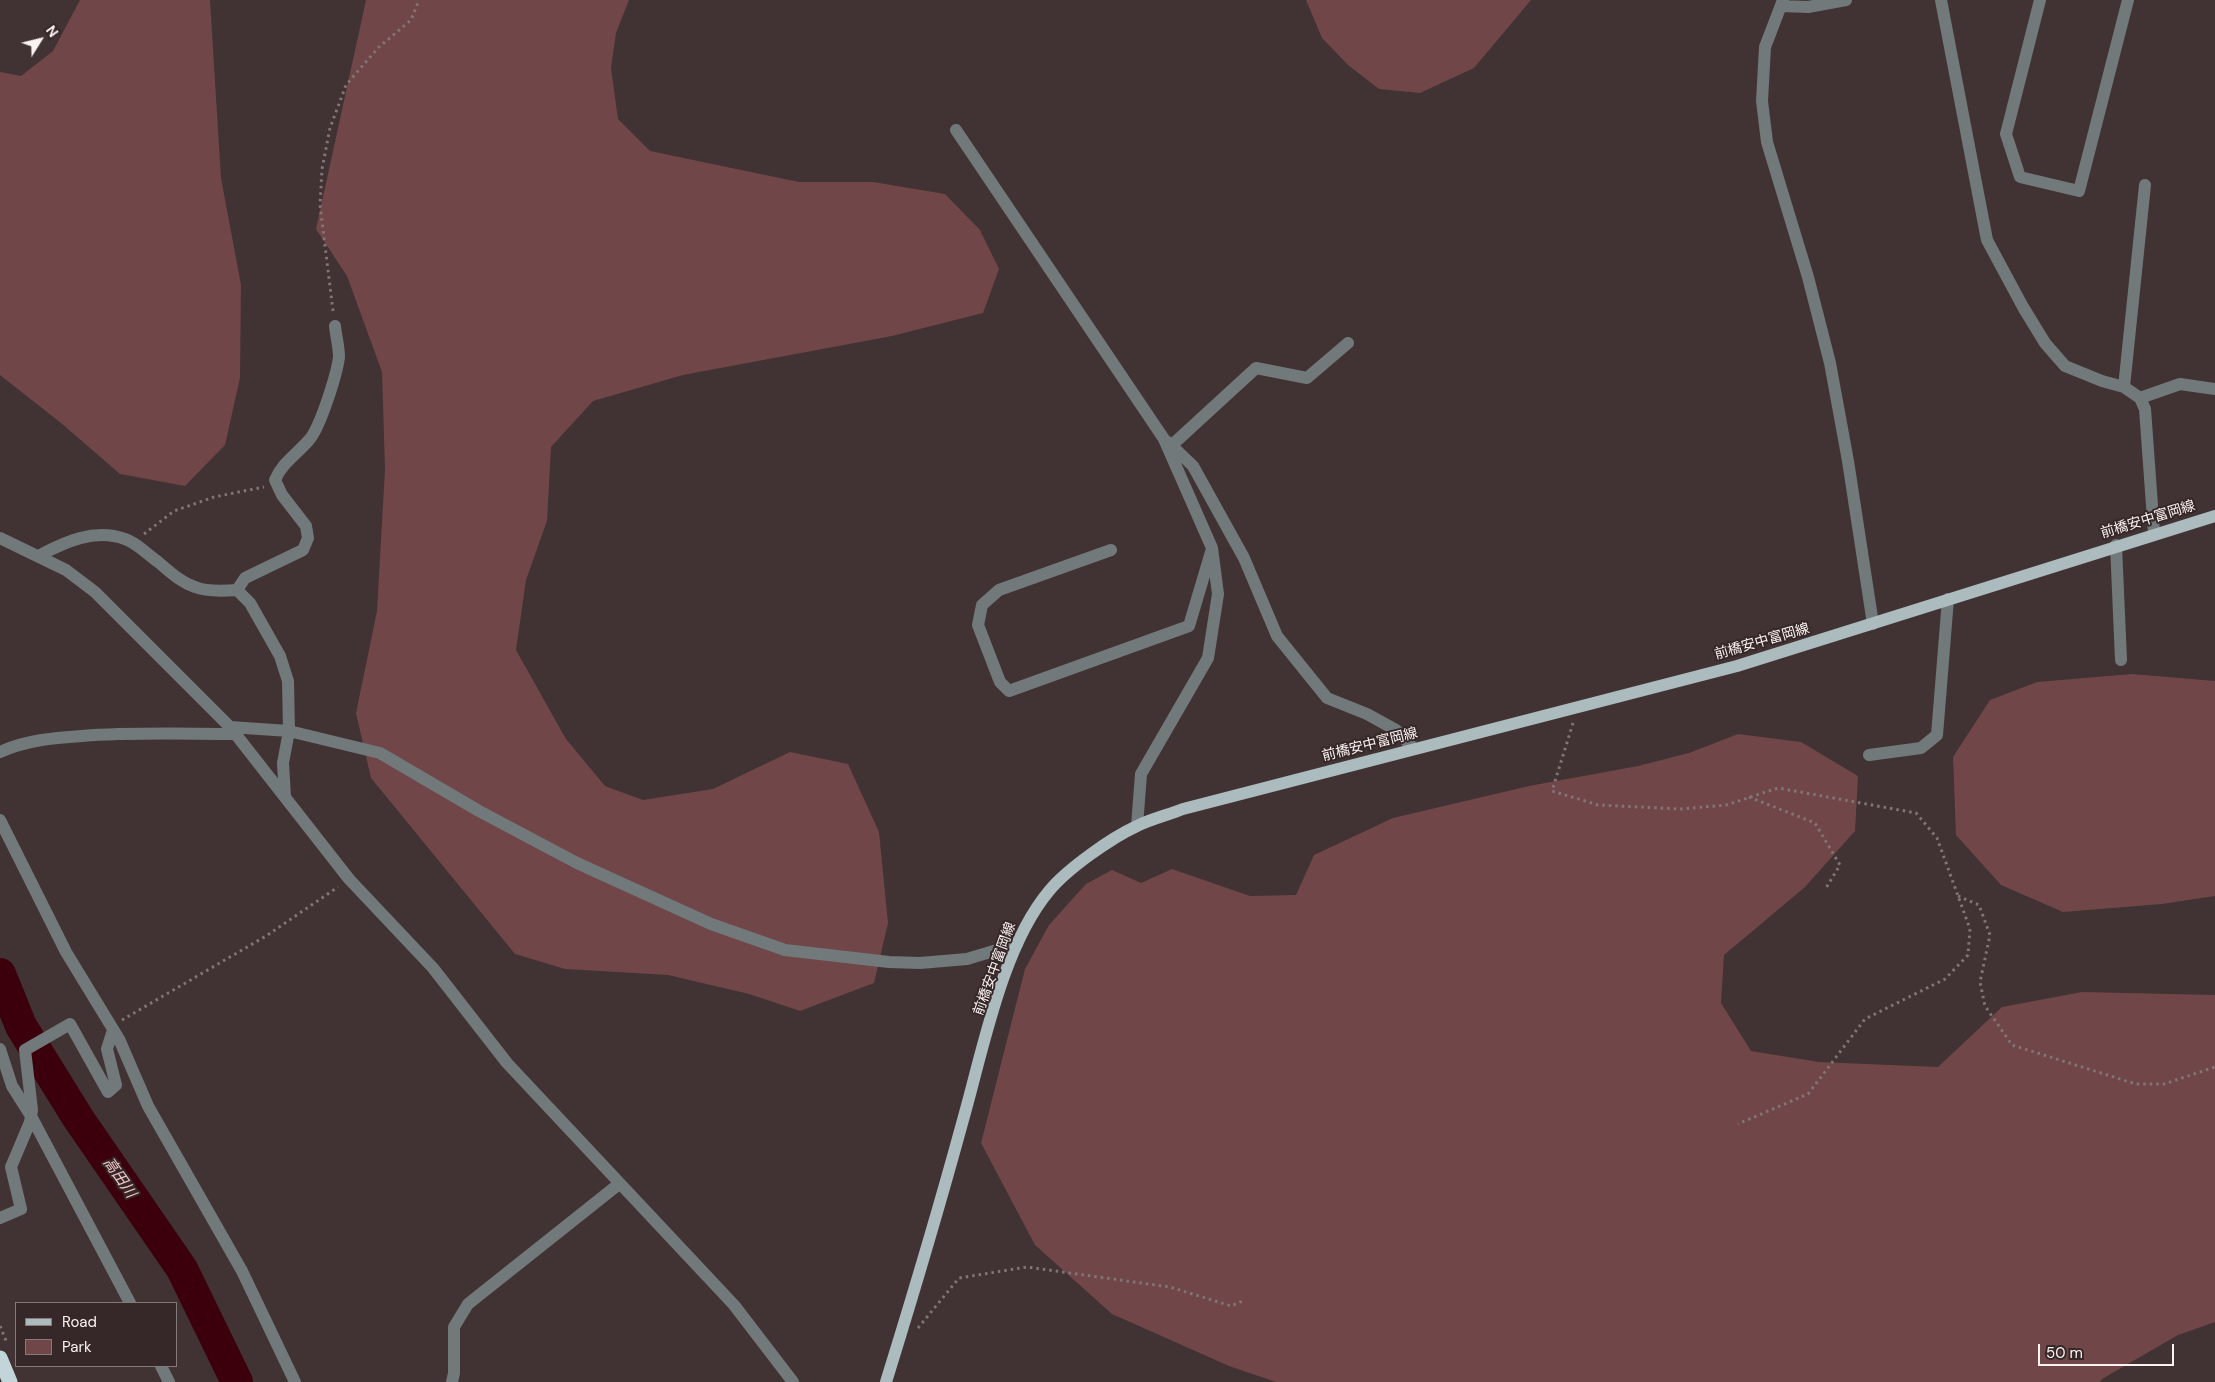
<!DOCTYPE html>
<meta charset="utf-8">
<style>
body{margin:0}
#map{position:relative;width:2215px;height:1382px;overflow:hidden;background:#413233;font-family:"DM Sans",sans-serif}
canvas{display:block}
.legend{position:absolute;left:15px;top:1302px;width:162px;height:65px;box-sizing:border-box;background:#362829;border:1px solid #857979;margin:0;padding:6px 9px;list-style:none;font-size:15px;color:#fbf2f2}
.legend li{display:flex;align-items:center;gap:10px;height:25px}
.legend b{width:25px;border:1px solid #857979}
.north{position:absolute;left:15px;top:15px;width:50px;height:50px;-webkit-text-stroke:4px #362829;paint-order:stroke;rotate:54deg;font-size:14px;font-weight:700;line-height:20px;text-align:center;color:#fbf2f2}
.north::after{content:'';display:block;margin:auto;width:18px;height:22px;background:#fbf2f2;clip-path:polygon(50% 0,100% 100%,50% 72%,0 100%)}
.scale{position:absolute;left:2038px;top:1344px;width:136px;height:22px;box-sizing:border-box;border:2px solid #fbf2f2;border-top:0;padding-left:6px;font-size:15px;line-height:18px;white-space:nowrap;color:#fbf2f2;-webkit-text-stroke:4px #362829;paint-order:stroke}
</style>
<div id="map">
<canvas width="2215" height="1382"></canvas>
<ul class="legend">
<li><b style="height:6px;background:#abbbbe"></b>Road</li>
<li><b style="height:14px;background:#704649"></b>Park</li>
</ul>
<div class="north">N</div>
<div class="scale">50 m</div>
</div>
<script>
const ctx = document.querySelector('canvas').getContext('2d');
ctx.lineJoin = 'round';
function fill(path, color) { ctx.fillStyle = color; ctx.fill(path, 'evenodd'); }
function stroke(path, color, width, dash) { ctx.strokeStyle = color; ctx.lineWidth = width; ctx.lineCap = dash ? 'butt' : 'round'; ctx.setLineDash(dash || []); ctx.stroke(path); }
function drawText(font, color, halo, rows, align = 'center') {
  ctx.font = font + ' "DM Sans","Noto Sans JP",sans-serif'; ctx.lineWidth = 4; ctx.setLineDash([]); ctx.textBaseline = 'middle'; ctx.strokeStyle = halo; ctx.fillStyle = color; for (const [text, x, y, turn = 0] of rows) {
    ctx.save(); ctx.translate(x, y); ctx.rotate((+turn || 0) * Math.PI / 180); ctx.textAlign = isNaN(turn) ? turn : align; if (halo) ctx.strokeText(text, 0, 0); ctx.fillText(text, 0, 0); ctx.restore();
  }
}
const green = new Path2D(`
 M 80,0 L 210,0 L 221,178 L 241,285 L 240,378 L 225,445 L 185,486 L 120,474 L 61,423 L 0,375 L 0,72 L 21,76 L 53,51 Z
 M 366,0 L 629,0 L 616,33 L 611,68 L 618,119 L 650,151 L 799,182 L 873,182 L 945,194 L 980,230 L 999,269 L 983,313 L 892,336 L 683,375 L 593,401 L 551,447 L 547,521 L 526,580 L 516,650 L 566,739 L 605,786 L 643,800 L 713,789 L 790,752 L 848,764 L 879,832 L 888,923 L 874,983 L 800,1011 L 749,994 L 668,975 L 565,969 L 515,954 L 371,778 L 356,713 L 377,611 L 385,469 L 382,372 L 347,276 L 316,229 Z
 M 1306,0 L 1531,0 L 1474,68 L 1420,93 L 1379,89 L 1348,65 L 1322,38 Z
 M 2132,674 L 2215,681 L 2215,896 L 2162,904 L 2063,912 L 2001,885 L 1956,835 L 1953,757 L 1990,700 L 2037,682 Z
 M 1738,734 L 1801,742 L 1858,776 L 1855,831 L 1805,887 L 1724,955 L 1721,1003 L 1751,1051 L 1819,1062 L 1938,1067 L 2002,1007 L 2082,992 L 2215,995 L 2215,1322 L 2178,1335 L 2102,1379 L 2100,1382 L 1276,1382 L 1229,1366 L 1112,1314 L 1035,1245 L 981,1143 L 1025,969 L 1049,925 L 1086,884 L 1112,870 L 1141,883 L 1172,869 L 1250,896 L 1296,895 L 1314,855 L 1393,818 L 1529,786 L 1638,766 L 1689,753 Z`);
const river = new Path2D(`
 M 0,974 L 21,1026 L 78,1118 L 182,1269 L 237,1382`);
const path = new Path2D(`
 M 333,311 L 320,205 L 322,169 L 330,128 L 346,85 L 378,48 L 411,20 L 419,0
 M 144,534 L 174,511 L 214,497 L 264,487
 M 1573,723 L 1552,791 L 1598,805 L 1681,809 L 1726,805 L 1778,788 L 1916,813 L 1937,838 L 1970,929 L 1968,955 L 1945,979 L 1865,1019 L 1808,1094 L 1738,1124
 M 1749,797 L 1815,823 L 1840,865 L 1826,888
 M 1958,896 L 1979,905 L 1990,935 L 1980,982 L 1985,1006 L 2012,1045 L 2136,1084 L 2164,1084 L 2215,1067
 M 122,1020 L 266,936 L 338,887
 M 0,1326 L 7,1343
 M 918,1328 L 959,1278 L 1027,1267 L 1170,1287 L 1231,1306 L 1245,1300`);
const minor = new Path2D(`
 M 1783,0 L 1765,47 L 1762,101 L 1767,142 L 1808,277 L 1830,363 L 1848,461 L 1873,624
 M 1941,0 L 1987,240 L 2023,307 L 2045,343 L 2065,366 L 2102,381 L 2124,387 L 2140,398 L 2145,409 L 2154,533
 M 2040,0 L 2006,134 L 2020,177 L 2079,191 L 2128,0
 M 1781,6 L 1808,7 L 1846,0
 M 956,130 L 1164,439 L 1212,548 L 1218,594 L 1208,658 L 1141,774 L 1137,826
 M 2124,387 L 2145,185
 M 2140,398 L 2180,384 L 2215,389
 M 1168,442 L 1193,466 L 1244,558 L 1277,636 L 1327,698 L 1367,714 L 1396,730 L 1414,749
 M 1171,446 L 1256,368 L 1307,378 L 1348,343
 M 0,538 L 66,570 L 95,592 L 230,727 L 349,879 L 433,968 L 507,1063 L 734,1305 L 793,1382
 M 2116,545 L 2121,660
 M 1111,550 L 999,590 L 982,605 L 978,625 L 1000,682 L 1009,691 L 1189,626 L 1211,552
 M 38,556 C 65,542 94,528 125,539 C 137,543 147,554 157,561 C 169,571 180,582 195,587 C 207,592 224,591 237,590 L 250,603 L 280,656 L 288,681 L 289,731 L 283,763 L 285,797
 M 237,590 L 245,578 L 303,550 L 308,538 L 306,526 L 282,495 L 275,480 C 282,463 297,454 309,440 C 320,428 337,374 339,357 C 339,347 336,336 335,326
 M 230,727 L 289,731 L 380,753 L 479,811 L 577,863 L 711,924 L 785,950 L 889,962 L 920,963 L 967,959 L 1017,944
 M 0,752 C 26,740 54,738 82,736 C 133,732 185,734 236,734
 M 1869,755 L 1921,748 L 1937,735 L 1948,599
 M 0,820 L 66,952 L 119,1039 L 148,1106 L 242,1271 L 295,1382
 M 0,1049 L 12,1086 L 31,1116 L 130,1303
 M 0,1218 L 21,1209 L 11,1167 L 30,1122 L 32,1110 L 25,1050 L 70,1024 L 108,1092 L 116,1085 L 107,1049 L 113,1030
 M 161,1366 L 169,1382
 M 452,1382 L 454,1373 L 454,1327 L 468,1304 L 619,1184`);
const major = new Path2D(`
 M 886,1382 C 913,1295 939,1208 963,1120 C 983,1050 1002,947 1049,891 C 1067,869 1111,838 1137,826 C 1151,819 1168,815 1183,809 L 1737,666 L 2215,516`);
const highway = new Path2D(`
 M 0,1358 L 10,1382`);
const streetNames = [
 ["前橋安中富岡線",2148,520,-17],
 ["前橋安中富岡線",1762,642,-16],
 ["前橋安中富岡線",1370,745,-14],
 ["前橋安中富岡線",995,969,-70]
];
const waterNames = [
 ["高田川",119,1178,55]
];
fill(green, '#704649');
stroke(river, '#3c000d', 32);
stroke(path, '#827575', 3, [2.5, 4]);
stroke(minor, '#72797b', 12);
stroke(major, '#abbbbe', 12);
stroke(highway, '#c2d5d9', 15);
drawText('14px', '#fbf2f2', '#362829', streetNames);
drawText('italic 15px', '#f3c7c9', '#362829', waterNames);
</script>
